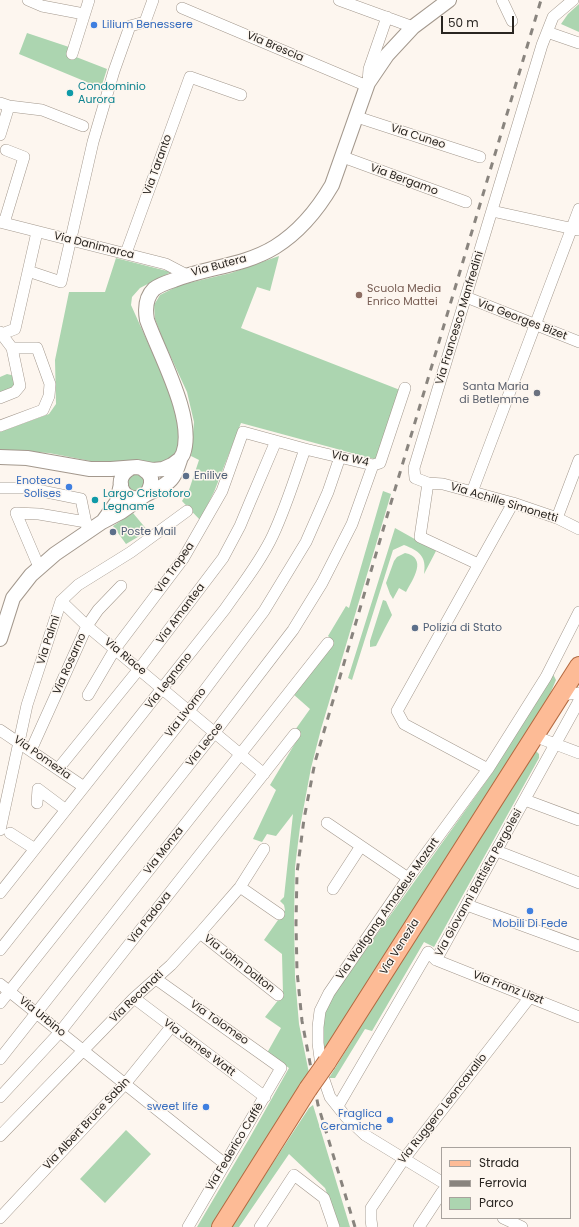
<!DOCTYPE html>
<meta charset="utf-8">
<style>
body{margin:0}
#map{position:relative;width:579px;height:1227px;overflow:hidden;background:#fdf6ef;font-family:Poppins,sans-serif}
canvas{display:block}
.legend{position:absolute;left:441px;top:1147px;width:130px;height:72px;box-sizing:border-box;background:#fdf6ef;border:1px solid #a8a29d;margin:0;padding:5px 7px;list-style:none;font-size:12px;color:#292521}
.legend li{display:flex;align-items:center;gap:8px;height:20px}
.legend b{width:20px;border:1px solid #a8a29d}
.scale{position:absolute;left:441px;top:16px;width:73px;height:18px;box-sizing:border-box;border:2px solid #292521;border-top:0;padding-left:5px;font-size:12px;line-height:14px;white-space:nowrap;color:#292521;-webkit-text-stroke:3px #fdf6ef;paint-order:stroke}
</style>
<div id="map">
<canvas width="579" height="1227"></canvas>
<ul class="legend">
<li><b style="height:5px;background:#fdbb96"></b>Strada</li>
<li><b style="height:5px;background:#89847e"></b>Ferrovia</li>
<li><b style="height:11px;background:#acd5b0"></b>Parco</li>
</ul>
<div class="scale">50 m</div>
</div>
<script>
const ctx = document.querySelector('canvas').getContext('2d');
ctx.lineJoin = 'round';
function fill(path, color) { ctx.fillStyle = color; ctx.fill(path, 'evenodd'); }
function stroke(path, color, width, dash) { ctx.strokeStyle = color; ctx.lineWidth = width; ctx.lineCap = dash ? 'butt' : 'round'; ctx.setLineDash(dash || []); ctx.stroke(path); }
function drawText(font, color, halo, rows, align = 'center') {
  ctx.font = font + ' Poppins,sans-serif'; ctx.lineWidth = 3; ctx.setLineDash([]); ctx.textBaseline = 'middle'; ctx.strokeStyle = halo; ctx.fillStyle = color; for (const [text, x, y, turn = 0] of rows) {
    ctx.save(); ctx.translate(x, y); ctx.rotate((+turn || 0) * Math.PI / 180); ctx.textAlign = isNaN(turn) ? turn : align; if (halo) ctx.strokeText(text, 0, 0); ctx.fillText(text, 0, 0); ctx.restore();
  }
}
const green = new Path2D(`
 M 579,4 L 579,32 L 561,24 L 568,14 Z
 M 27,33 L 72,48 L 71,55 L 107,69 L 101,88 L 19,54 Z
 M 279,256 L 270,291 L 257,287 L 241,328 L 400,390 L 378,457 L 374,459 L 241,423 L 214,492 L 200,520 L 182,501 L 189,490 L 199,460 L 191,456 L 194,422 L 187,392 L 163,340 L 155,319 L 154,305 L 160,295 L 180,285 L 231,273 Z
 M 116,258 L 171,272 L 140,288 L 132,297 L 131,305 L 175,403 L 181,434 L 175,456 L 167,463 L 125,462 L 111,465 L 49,453 L 0,450 L 0,432 L 49,414 L 56,404 L 55,360 L 69,292 L 105,292 Z
 M 7,374 L 15,376 L 17,383 L 12,389 L 0,393 L 0,377 Z
 M 142,472 L 147,489 L 130,494 L 125,477 Z
 M 383,491 L 391,494 L 321,729 L 311,768 L 300,827 L 295,867 L 294,919 L 295,977 L 299,1024 L 309,1073 L 212,1227 L 197,1227 L 249,1139 L 289,1068 L 267,1053 L 281,1028 L 265,1017 L 283,994 L 282,954 L 264,940 L 285,910 L 284,905 L 280,901 L 284,897 L 293,814 L 276,836 L 267,834 L 262,842 L 253,839 L 276,790 L 270,785 L 300,735 L 295,730 L 310,709 L 293,694 L 332,640 L 328,636 L 346,606 L 349,608 Z
 M 133,513 L 148,531 L 126,544 L 113,526 Z
 M 395,528 L 436,551 L 424,574 C 427,556 419,551 404,545 L 393,550 L 352,680 L 348,678 Z
 M 405,553 C 428,558 413,579 406,592 L 399,588 L 393,599 L 390,594 L 386,583 L 394,561 L 397,557 Z
 M 383,600 L 386,601 L 392,615 L 385,628 L 376,646 L 370,647 L 370,641 Z
 M 553,674 L 556,680 L 547,701 L 323,1051 L 321,1026 L 329,1001 L 490,776 Z
 M 533,748 L 539,754 L 539,758 L 434,947 L 424,942 L 372,1031 L 365,1029 L 335,1078 L 329,1078 Z
 M 313,1105 L 350,1227 L 340,1227 L 325,1188 L 289,1154 L 239,1227 L 231,1227 L 309,1108 Z
 M 126,1130 L 151,1154 L 105,1203 L 80,1179 Z`);
const minor = new Path2D(`
 M 28,0 L 42,6 L 84,14
 M 339,0 L 413,27
 M 502,0 L 512,21
 M 573,0 L 553,17 L 542,45 L 414,468 L 415,478 L 428,483 L 443,484 L 513,503 L 557,518 L 579,529
 M 182,8 L 367,86
 M 547,32 L 579,43
 M 72,54 L 89,0
 M 368,83 L 369,69 L 387,17
 M 0,103 L 9,106 L 42,110 L 83,126
 M 357,117 L 480,157
 M 0,135 L 9,106
 M 343,157 L 466,202
 M 492,211 L 578,230
 M 0,222 L 166,264 L 187,275
 M 4,223 L 24,157 L 6,150
 M 126,253 L 190,77 L 241,95
 M 28,271 L 61,282 L 93,142 L 114,71 L 130,26 L 145,22 L 153,0
 M 466,297 L 579,342
 M 0,332 L 12,348 L 20,386 L 15,392 L 0,398
 M 2,334 L 15,329 L 37,232
 M 0,426 L 43,410 L 49,396 L 50,384 L 37,348 L 12,348
 M 428,483 L 420,537 L 478,564
 M 0,488 L 27,488 L 81,499 L 87,528
 M 472,492 L 579,209
 M 557,518 L 579,460
 M 39,567 L 16,513 L 39,514 L 86,522
 M 61,601 L 87,626 L 264,774
 M 88,695 L 115,649 L 183,559 L 222,491 L 243,432 L 305,449 L 373,465 L 380,463 L 405,388
 M 561,695 L 579,693
 M 0,730 L 84,787
 M 534,736 L 579,753
 M 31,750 L 87,626 L 98,610 L 121,586
 M 58,769 L 139,669 L 223,558 L 240,526 L 250,502 L 276,441
 M 488,769 L 404,724 L 397,711 L 513,503
 M 525,800 L 579,820
 M 37,803 L 38,789 L 66,810
 M 327,823 L 408,878
 M 0,830 L 27,705 L 61,601 L 78,585 L 131,552 L 187,511
 M 10,833 L 35,849
 M 497,851 L 579,883
 M 240,887 L 279,914
 M 333,889 L 361,846
 M 0,893 L 225,609 C 241,586 261,561 273,535 C 286,507 295,478 305,449
 M 467,905 L 579,946
 M 200,933 L 278,995
 M 0,950 L 189,711 L 264,611 L 306,542 L 328,492 L 340,457
 M 436,960 L 579,1017
 M 156,979 L 281,1068 L 188,1227
 M 0,984 L 225,1164
 M 134,998 L 265,1097
 M 0,1003 L 215,732 L 293,630 L 322,583 L 352,524 L 373,465
 M 0,1059 L 328,643
 M 0,1097 L 60,1032 L 295,734
 M 338,1106 L 428,952 L 436,960 L 579,701
 M 0,1136 L 134,998 L 171,965 L 200,933 L 240,887 L 264,849
 M 442,1182 L 365,1135 L 346,1117 L 330,1097 L 322,1074 L 318,1043 L 318,1027 L 320,1011 L 329,993 L 408,878 L 488,769 L 546,677 L 579,612
 M 0,1218 L 125,1084 L 171,1027
 M 503,1218 L 522,1227
 M 260,1227 L 294,1175 L 324,1198 L 334,1227
 M 372,1227 L 371,1220 L 371,1208 L 404,1159 L 530,997
 M 419,1227 L 442,1192`);
const tertiary = new Path2D(`
 M 0,457 L 27,458 L 90,469 L 111,469 L 137,467 L 153,470 L 163,469 L 172,465 L 180,459
 M 131,468 C 113,477 120,501 140,498
 M 145,495 C 152,491 161,488 167,483 C 175,478 177,468 180,460 C 180,458 182,456 183,454 C 196,419 159,354 147,320 C 145,309 145,298 154,289 C 159,285 168,282 174,280 C 207,267 244,266 275,247 C 299,232 318,209 332,185 L 368,83 L 387,55 L 413,27 L 449,0
 M 104,520 L 117,502 L 121,484
 M 0,639 L 13,598 L 31,575 L 55,554 L 102,522 L 121,512 L 145,495 L 149,490 L 151,484 L 151,478 L 148,473 L 143,469`);
const primary = new Path2D(`
 M 327,1062 L 579,666
 M 221,1227 L 308,1089`);
const rail = new Path2D(`
 M 355,1227 L 318,1105 L 302,1021 L 297,971 L 296,923 L 297,873 L 304,819 L 315,762 L 393,496 L 541,0`);
const primaryBridge = new Path2D(`
 M 308,1089 L 327,1062`);
const markers = [
 [94,25,4,"#3f7fe0"],
 [70,93,4,"#0f9aa8"],
 [359,295,4,"#8d6e63"],
 [537,393,4,"#6b7280"],
 [186,476,4,"#5c6f8a"],
 [69,487,4,"#3f7fe0"],
 [95,500,4,"#0f9aa8"],
 [113,532,4,"#5c6f8a"],
 [415,628,4,"#5c6f8a"],
 [530,911,4,"#3f7fe0"],
 [206,1107,4,"#3f7fe0"],
 [390,1120,4,"#3f7fe0"]
];
const shopNames = [
 ["Lilium Benessere",102,25,"left"],
 ["Enoteca",61,481],
 ["Solises",61,494],
 ["Mobili Di Fede",530,924,"center"],
 ["sweet life",198,1107],
 ["Fraglica",382,1114],
 ["Ceramiche",382,1127]
];
const streetNames = [
 ["Via Brescia",275,47,23],
 ["Via Cuneo",418,137,18],
 ["Via Taranto",158,165,-70],
 ["Via Bergamo",404,180,20],
 ["Via Danimarca",94,246,14],
 ["Via Butera",219,266,-15],
 ["Via Francesco Manfredini",460,318,-73],
 ["Via Georges Bizet",522,320,21],
 ["Via W4",350,459,13],
 ["Via Achille Simonetti",504,503,17],
 ["Via Tropea",175,568,-55],
 ["Via Amantea",181,614,-53],
 ["Via Palmi",49,640,-72],
 ["Via Riace",125,657,40],
 ["Via Rosarno",70,664,-66],
 ["Via Legnano",169,681,-52],
 ["Via Livorno",186,713,-52],
 ["Via Lecce",205,745,-52],
 ["Via Pomezia",42,758,35],
 ["Via Monza",164,851,-52],
 ["Via Giovanni Battista Pergolesi",479,883,-61],
 ["Via Wolfgang Amadeus Mozart",388,909,-55],
 ["Via Padova",150,918,-52],
 ["Via Venezia",400,947,-58],
 ["Via John Dalton",239,964,38],
 ["Via Franz Liszt",508,988,21],
 ["Via Recanati",137,997,-44],
 ["Via Urbino",42,1017,39],
 ["Via Tolomeo",219,1023,35],
 ["Via James Watt",199,1048,37],
 ["Via Ruggero Leoncavallo",443,1109,-52],
 ["Via Albert Bruce Sabin",87,1124,-47],
 ["Via Federico Caffè",235,1147,-59]
];
const cultureNames = [
 ["Condominio",78,87],
 ["Aurora",78,100],
 ["Largo Cristoforo",103,494],
 ["Legname",103,507]
];
const educationNames = [
 ["Scuola Media",367,289],
 ["Enrico Mattei",367,302]
];
const worshipNames = [
 ["Santa Maria",529,387],
 ["di Betlemme",529,400]
];
const serviceNames = [
 ["Enilive",194,476],
 ["Poste Mail",121,532],
 ["Polizia di Stato",423,628]
];
fill(green, '#acd5b0');
stroke(minor, '#a3988d', 12);
stroke(tertiary, '#a3988d', 16);
stroke(primary, '#b26940', 20);
stroke(minor, '#fff', 11);
stroke(tertiary, '#fff', 14);
stroke(primary, '#fdbb96', 18);
stroke(rail, '#89847e', 3, [7, 7]);
stroke(primaryBridge, '#b26940', 20, []);
stroke(primaryBridge, '#fdbb96', 18);
for (const [x, y, r, color] of markers) { const dot = new Path2D(); dot.arc(x, y, r, 0, 2 * Math.PI); ctx.fillStyle = color; ctx.fill(dot); stroke(dot, '#fdf6ef', 1.5); }
drawText('11px', '#366cbe', '#fdf6ef', shopNames, 'right');
drawText('11px', '#292521', '#fdf6ef', streetNames);
drawText('11px', '#0d838f', '#fdf6ef', cultureNames, 'left');
drawText('11px', '#785e54', '#fdf6ef', educationNames, 'left');
drawText('11px', '#5b616d', '#fdf6ef', worshipNames, 'right');
drawText('11px', '#4e5e75', '#fdf6ef', serviceNames, 'left');
</script>
